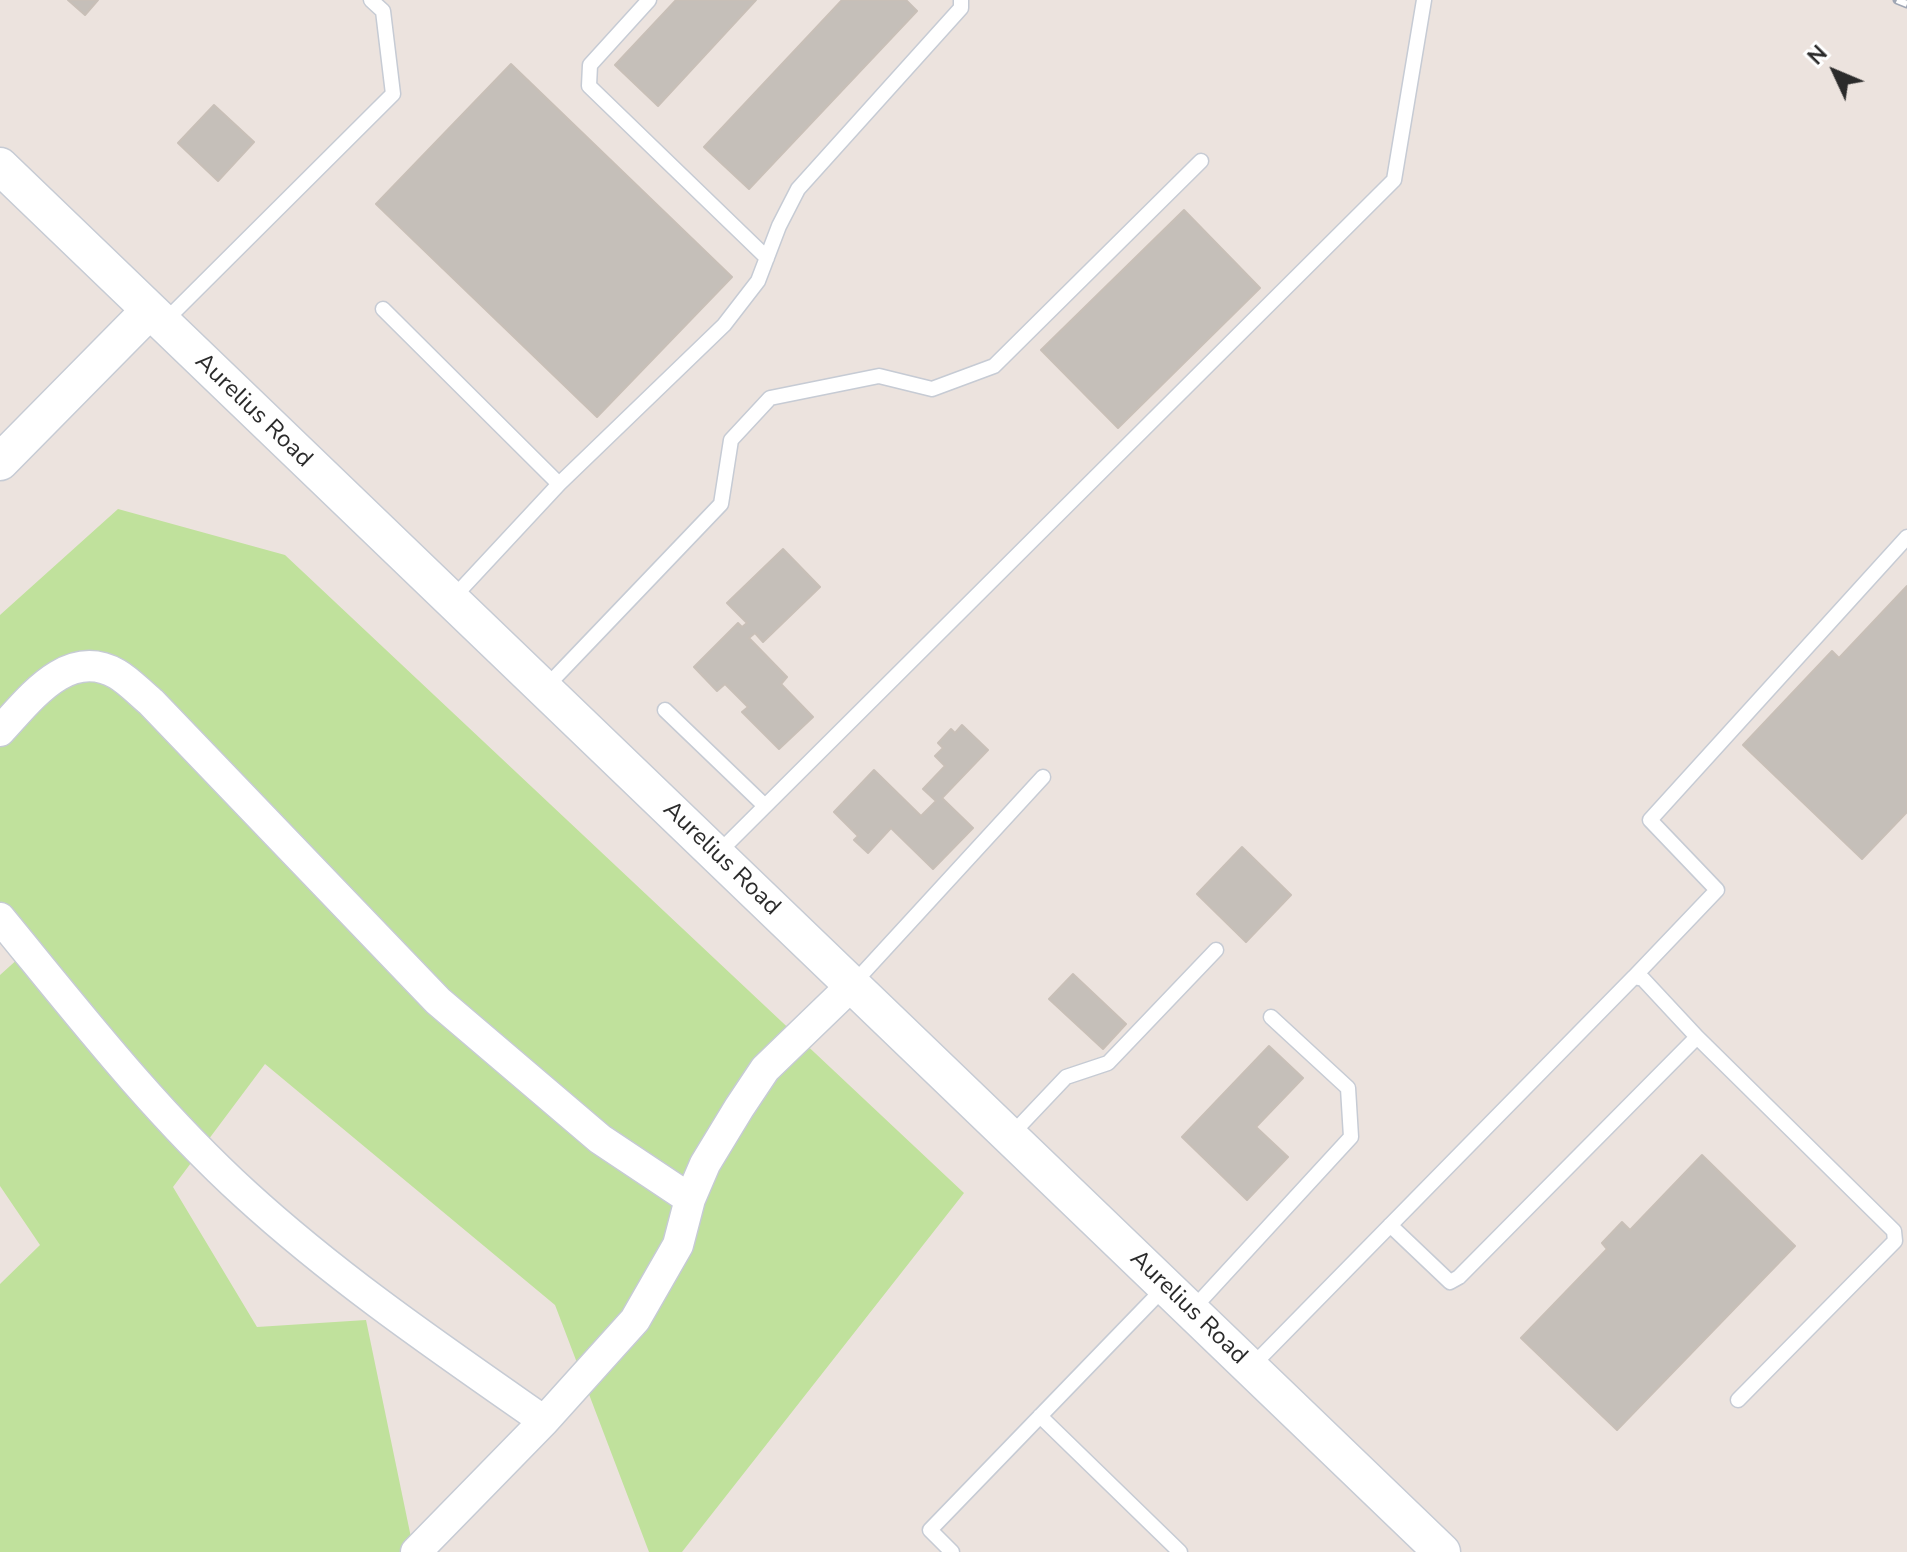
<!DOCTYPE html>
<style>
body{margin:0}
#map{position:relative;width:1907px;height:1552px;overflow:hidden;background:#ece3de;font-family:"Nunito Sans",sans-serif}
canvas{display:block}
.north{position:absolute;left:1795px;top:32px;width:80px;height:80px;-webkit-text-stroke:6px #fff;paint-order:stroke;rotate:314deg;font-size:22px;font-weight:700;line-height:32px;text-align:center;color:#2b2b2b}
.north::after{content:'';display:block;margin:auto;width:28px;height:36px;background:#2b2b2b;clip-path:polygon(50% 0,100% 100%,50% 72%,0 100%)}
</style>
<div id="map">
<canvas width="1907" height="1552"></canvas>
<div class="north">N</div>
</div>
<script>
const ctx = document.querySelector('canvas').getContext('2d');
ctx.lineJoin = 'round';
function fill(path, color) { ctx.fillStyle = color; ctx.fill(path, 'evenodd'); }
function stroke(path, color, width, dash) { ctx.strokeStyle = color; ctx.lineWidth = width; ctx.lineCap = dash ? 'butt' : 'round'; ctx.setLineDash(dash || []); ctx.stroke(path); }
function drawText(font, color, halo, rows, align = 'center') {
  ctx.font = font + ' "Nunito Sans",sans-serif'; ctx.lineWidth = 7; ctx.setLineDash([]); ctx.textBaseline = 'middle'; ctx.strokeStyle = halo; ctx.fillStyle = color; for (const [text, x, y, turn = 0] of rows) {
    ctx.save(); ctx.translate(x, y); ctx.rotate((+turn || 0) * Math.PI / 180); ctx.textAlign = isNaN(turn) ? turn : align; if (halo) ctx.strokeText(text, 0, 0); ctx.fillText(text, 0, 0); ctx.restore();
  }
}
const green = new Path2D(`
 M 118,509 L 285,555 L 964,1193 L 682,1552 L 649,1552 L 555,1305 L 265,1064 L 173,1187 L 257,1327 L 366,1320 L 414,1552 L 0,1552 L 0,1284 L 40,1245 L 0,1186 L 0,975 L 20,957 L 0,927 L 0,615 Z`);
const building = new Path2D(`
 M 68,0 L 98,0 L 85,15 Z
 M 676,0 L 756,0 L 658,106 L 615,65 Z
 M 842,0 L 906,0 L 917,11 L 749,189 L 704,147 Z
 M 511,64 L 732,277 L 597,417 L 376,204 Z
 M 214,105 L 254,142 L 218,181 L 178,143 Z
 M 1184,210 L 1260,288 L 1118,428 L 1041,350 Z
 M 783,549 L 820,587 L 763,642 L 755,633 L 749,638 L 787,677 L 781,684 L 813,717 L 779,749 L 742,712 L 748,707 L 725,684 L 717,691 L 694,667 L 738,623 L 742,627 L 747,623 L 727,603 Z
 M 1907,586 L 1907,812 L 1862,859 L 1743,745 L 1832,651 L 1839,658 Z
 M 962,725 L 988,750 L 942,798 L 973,828 L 933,869 L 891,828 L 868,853 L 854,840 L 858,836 L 834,812 L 874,770 L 921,816 L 936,801 L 923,789 L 945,766 L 935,756 L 943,748 L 938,743 L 951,729 L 955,733 Z
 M 1242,847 L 1291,895 L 1246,942 L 1197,894 Z
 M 1073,974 L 1126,1024 L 1103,1049 L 1049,999 Z
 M 1269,1046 L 1303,1078 L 1256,1127 L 1288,1157 L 1247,1200 L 1182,1137 Z
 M 1702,1155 L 1795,1246 L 1617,1430 L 1521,1338 L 1607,1249 L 1602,1243 L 1622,1222 L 1630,1230 Z`);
const service = new Path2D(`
 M 649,0 L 590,65 L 589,86 L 767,258
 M 383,309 L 559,484 L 451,600
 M 163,323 L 393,94 L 383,11 L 371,0
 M 559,484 L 724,325 L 758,281 L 779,226 L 798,189 L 961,8 L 961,0
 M 545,688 L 721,504 L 731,440 L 770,398 L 879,376 L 932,389 L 994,366 L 1201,161
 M 665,710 L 765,806
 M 716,855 L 1394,180 L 1424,0
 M 1634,977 L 1717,890 L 1650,820 L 1907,537
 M 852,985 L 1043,777
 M 1697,1037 L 1894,1231 L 1895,1241 L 1738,1400
 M 1011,1135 L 1066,1077 L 1108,1063 L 1216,950
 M 1191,1311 L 1351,1137 L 1348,1088 L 1271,1017
 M 1250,1368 L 1634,977 L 1643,979 L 1697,1037 L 1459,1277 L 1450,1282 L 1390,1225
 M 1040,1416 L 1180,1552
 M 952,1552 L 930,1530 L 1165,1287`);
const minor = new Path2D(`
 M 0,731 C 30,699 68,646 117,674 C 129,681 140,693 151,702 L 438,1001 L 600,1139 L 690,1199
 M 0,918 C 78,1013 154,1111 245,1194 C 338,1279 441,1349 544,1421
 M 416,1552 L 544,1421 L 635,1320 L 678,1245 L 690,1199 L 705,1164 L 739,1108 L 765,1069 L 852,985`);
const tertiary = new Path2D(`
 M 0,166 L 1442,1552
 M 0,462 L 149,311`);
const rail = new Path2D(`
 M 1897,0 L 1907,4`);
const streetNames = [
 ["Aurelius Road",253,411,44],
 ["Aurelius Road",721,859,44],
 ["Aurelius Road",1188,1308,44]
];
fill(green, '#c0e19c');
fill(building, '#c5bfb9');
stroke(building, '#c8bfb7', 2);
stroke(service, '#c6cbd4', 17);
stroke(minor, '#c6cbd4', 33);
stroke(tertiary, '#c6cbd4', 39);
stroke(service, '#fff', 14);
stroke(minor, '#fff', 30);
stroke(tertiary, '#fff', 36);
stroke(rail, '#a0a7b5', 9);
stroke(rail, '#fff', 6, [18]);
drawText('24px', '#2b2b2b', '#fff', streetNames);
</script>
